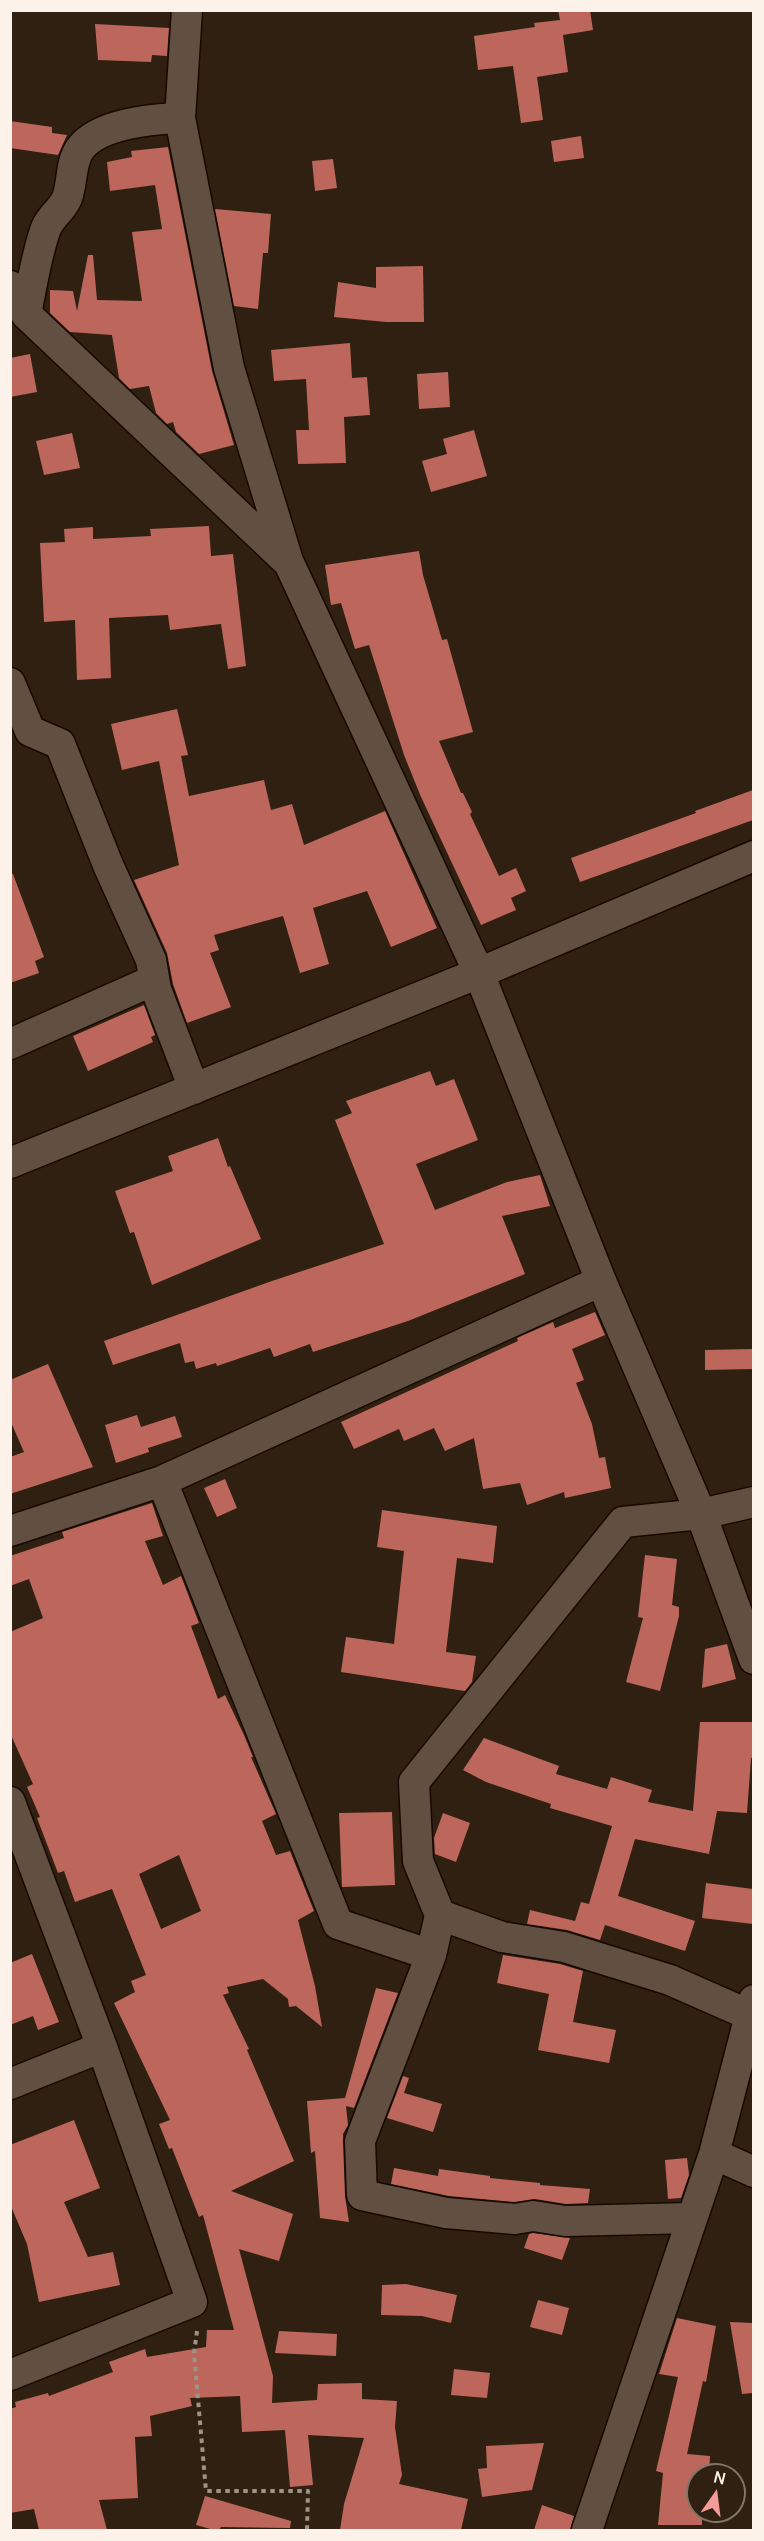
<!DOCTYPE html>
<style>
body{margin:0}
#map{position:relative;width:764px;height:2541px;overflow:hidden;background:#2f2012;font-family:Manrope,sans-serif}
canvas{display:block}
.frame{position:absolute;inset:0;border:12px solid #fdf2e9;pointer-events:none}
.north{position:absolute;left:686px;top:2463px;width:60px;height:60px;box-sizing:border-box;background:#2f2012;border:2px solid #817468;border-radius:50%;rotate:14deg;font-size:16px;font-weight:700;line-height:24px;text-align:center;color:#fdf2e9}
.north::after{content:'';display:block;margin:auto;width:21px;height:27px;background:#f59b98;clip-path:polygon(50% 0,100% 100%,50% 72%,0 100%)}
</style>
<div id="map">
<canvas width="764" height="2541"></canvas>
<div class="frame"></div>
<div class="north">N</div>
</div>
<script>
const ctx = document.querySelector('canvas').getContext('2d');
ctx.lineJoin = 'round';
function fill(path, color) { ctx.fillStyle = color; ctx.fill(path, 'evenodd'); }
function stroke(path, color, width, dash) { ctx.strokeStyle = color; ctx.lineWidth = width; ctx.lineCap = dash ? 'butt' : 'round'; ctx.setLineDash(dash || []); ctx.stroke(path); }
const building = new Path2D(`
 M 558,10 L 590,10 L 593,30 L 563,35 L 568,72 L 537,77 L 543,120 L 521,123 L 513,66 L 478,70 L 474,36 L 535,27 L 534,23 L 560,20 Z
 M 95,24 L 169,28 L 167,56 L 152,55 L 151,62 L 98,60 Z
 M 10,121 L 52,127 L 52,133 L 67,135 L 58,155 L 10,148 Z
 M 581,136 L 584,158 L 554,162 L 551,141 Z
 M 168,147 L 212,371 L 234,445 L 199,454 L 176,432 L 173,422 L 167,424 L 156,413 L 149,386 L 130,389 L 119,378 L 112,335 L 70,332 L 50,313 L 50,290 L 73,291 L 77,311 L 88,255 L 93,255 L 97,300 L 142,301 L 132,232 L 162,229 L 155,185 L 110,191 L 107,162 L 132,157 L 131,151 Z
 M 333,159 L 337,188 L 315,191 L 312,161 Z
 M 215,209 L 271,214 L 268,253 L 263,253 L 258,309 L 234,306 Z
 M 423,266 L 424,322 L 386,322 L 334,317 L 338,282 L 376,288 L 376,267 Z
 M 350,343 L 352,378 L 367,377 L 370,415 L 344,417 L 346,463 L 298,464 L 296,430 L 309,430 L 306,379 L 274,381 L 271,350 Z
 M 30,354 L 37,392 L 10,397 L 10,358 Z
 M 448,372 L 450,407 L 419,409 L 417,374 Z
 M 474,430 L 487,476 L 431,492 L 422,461 L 447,454 L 443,439 Z
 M 72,433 L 80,468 L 44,475 L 36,441 Z
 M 209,526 L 211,556 L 233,554 L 246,666 L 228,669 L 221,624 L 170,630 L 168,615 L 109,618 L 111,678 L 77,680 L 75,620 L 44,622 L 40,543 L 65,542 L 64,529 L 93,527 L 93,539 L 151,536 L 150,529 Z
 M 419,551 L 423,575 L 442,640 L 447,639 L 473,732 L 439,741 L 461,793 L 463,793 L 472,812 L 470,814 L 499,876 L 516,868 L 526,891 L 511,898 L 516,910 L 481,925 L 421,797 L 404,755 L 369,645 L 355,649 L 341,603 L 331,605 L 325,565 Z
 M 177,709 L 188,755 L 181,756 L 189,796 L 264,780 L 271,810 L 292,804 L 304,845 L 385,811 L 437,928 L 391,947 L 367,891 L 313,908 L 329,964 L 300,973 L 283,916 L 214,935 L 219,950 L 210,953 L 231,1007 L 187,1023 L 173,984 L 167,953 L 134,880 L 179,865 L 159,761 L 122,770 L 111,724 Z
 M 753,790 L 753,820 L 580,882 L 571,858 L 696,813 L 695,811 Z
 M 10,874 L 13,874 L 44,957 L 35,961 L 39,973 L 10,983 Z
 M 144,1005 L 155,1035 L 151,1037 L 153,1042 L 88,1071 L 73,1036 Z
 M 430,1071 L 436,1086 L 454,1079 L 478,1140 L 416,1164 L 435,1210 L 507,1182 L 540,1175 L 550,1206 L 502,1216 L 525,1274 L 408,1321 L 313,1352 L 310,1344 L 274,1357 L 270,1348 L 217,1366 L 216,1363 L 196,1369 L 194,1361 L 185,1363 L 180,1343 L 113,1365 L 104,1341 L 272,1281 L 384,1244 L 335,1120 L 352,1113 L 346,1101 Z
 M 218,1138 L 228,1167 L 230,1166 L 261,1239 L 152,1285 L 134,1232 L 130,1233 L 115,1191 L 173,1171 L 168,1156 Z
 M 595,1312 L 605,1335 L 572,1349 L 584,1380 L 576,1383 L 592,1424 L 599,1458 L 605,1457 L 611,1488 L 565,1498 L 564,1492 L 527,1505 L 520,1483 L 483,1489 L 474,1438 L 445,1451 L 434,1428 L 404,1441 L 399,1429 L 354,1449 L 341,1422 L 518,1341 L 517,1338 L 553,1322 L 555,1328 Z
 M 753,1349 L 753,1369 L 705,1370 L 705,1350 Z
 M 48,1364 L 93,1467 L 10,1494 L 10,1457 L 24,1452 L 10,1420 L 10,1380 Z
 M 137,1415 L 141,1427 L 175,1416 L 182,1437 L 148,1448 L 149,1452 L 116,1463 L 105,1425 Z
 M 225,1479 L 237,1508 L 217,1517 L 204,1488 Z
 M 152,1503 L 163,1536 L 145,1541 L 163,1585 L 181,1576 L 199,1623 L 191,1626 L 218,1699 L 225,1695 L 244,1735 L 253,1757 L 251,1757 L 276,1814 L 262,1821 L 276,1855 L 290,1851 L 314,1911 L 298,1920 L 315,1986 L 322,2027 L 296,2006 L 289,2007 L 288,1999 L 263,1979 L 227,1987 L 229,1993 L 223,1995 L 249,2049 L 247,2050 L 294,2161 L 231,2191 L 293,2214 L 279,2261 L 239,2249 L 273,2376 L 272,2403 L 317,2400 L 318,2384 L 362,2383 L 362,2399 L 397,2401 L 395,2427 L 402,2475 L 399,2484 L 468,2499 L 461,2530 L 340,2530 L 344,2504 L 364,2438 L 308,2435 L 313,2485 L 290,2487 L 285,2430 L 242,2432 L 240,2396 L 190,2398 L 192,2406 L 150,2416 L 152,2436 L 135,2437 L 138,2498 L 99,2500 L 107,2530 L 39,2530 L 34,2509 L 10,2513 L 10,2409 L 16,2407 L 15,2402 L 48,2393 L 49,2396 L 113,2372 L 109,2362 L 145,2349 L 147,2357 L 206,2347 L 207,2330 L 234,2330 L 203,2215 L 199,2217 L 172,2148 L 169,2149 L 159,2124 L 170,2120 L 114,2003 L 135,1992 L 131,1981 L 146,1975 L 112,1889 L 75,1902 L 64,1871 L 58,1873 L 37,1818 L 40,1817 L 27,1787 L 33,1784 L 10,1733 L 10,1632 L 43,1618 L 29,1579 L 10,1586 L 10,1556 L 64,1538 L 62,1532 ZM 179,1855 L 201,1911 L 161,1929 L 139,1874 Z
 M 382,1510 L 497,1526 L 493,1563 L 457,1558 L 446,1652 L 476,1656 L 472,1682 L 465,1691 L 341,1672 L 346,1637 L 394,1644 L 404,1551 L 377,1547 Z
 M 645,1555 L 677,1559 L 672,1605 L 679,1607 L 679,1616 L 660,1691 L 626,1682 L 643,1618 L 638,1617 Z
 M 727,1644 L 736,1679 L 702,1688 L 705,1649 Z
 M 700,1722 L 753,1722 L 753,1758 L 751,1758 L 747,1813 L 717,1811 L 709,1854 L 635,1839 L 618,1896 L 695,1921 L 685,1951 L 605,1925 L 600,1940 L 567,1930 L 527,1924 L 530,1910 L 575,1921 L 581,1902 L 589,1904 L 612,1826 L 550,1808 L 551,1804 L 486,1782 L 463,1770 L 484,1738 L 559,1766 L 556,1774 L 607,1789 L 611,1777 L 652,1790 L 648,1802 L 693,1811 Z
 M 392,1812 L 395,1885 L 342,1887 L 339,1813 Z
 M 443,1813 L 470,1823 L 456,1862 L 435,1854 L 434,1838 Z
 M 706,1883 L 753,1889 L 753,1924 L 702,1918 Z
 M 32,1954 L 59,2022 L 38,2030 L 33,2016 L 10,2025 L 10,1963 Z
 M 503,1955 L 560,1964 L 583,1971 L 573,2022 L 616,2030 L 609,2063 L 538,2050 L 549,1994 L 497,1983 Z
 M 376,1988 L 398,1993 L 354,2108 L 346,2106 L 348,2125 L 343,2134 L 343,2142 L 345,2196 L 349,2222 L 320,2218 L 315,2151 L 311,2153 L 307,2101 L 345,2098 Z
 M 403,2076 L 409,2078 L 404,2093 L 442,2104 L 433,2132 L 387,2118 Z
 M 74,2120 L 100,2188 L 64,2202 L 88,2257 L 113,2252 L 120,2285 L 39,2302 L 27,2244 L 10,2204 L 10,2145 Z
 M 687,2158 L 689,2175 L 681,2198 L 668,2199 L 665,2160 Z
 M 394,2168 L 438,2176 L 439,2169 L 490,2176 L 490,2178 L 540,2183 L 540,2185 L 590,2189 L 588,2203 L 566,2204 L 535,2199 L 514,2202 L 449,2196 L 391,2184 Z
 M 533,2233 L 570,2238 L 562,2260 L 524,2248 L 529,2234 Z
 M 406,2284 L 457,2295 L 451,2323 L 422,2316 L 381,2315 L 382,2285 Z
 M 538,2300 L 569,2308 L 562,2335 L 530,2327 Z
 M 677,2318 L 716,2326 L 706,2382 L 703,2381 L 687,2454 L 710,2456 L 709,2475 L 698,2475 L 698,2511 L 702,2511 L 702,2525 L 658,2525 L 663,2473 L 656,2471 L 678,2377 L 659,2374 Z
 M 730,2322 L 753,2323 L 753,2393 L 742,2394 Z
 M 279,2331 L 337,2334 L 336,2356 L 275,2353 Z
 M 454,2369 L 490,2373 L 487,2398 L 451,2395 Z
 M 544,2443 L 532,2490 L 482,2497 L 478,2469 L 487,2468 L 486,2446 Z
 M 205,2496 L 291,2521 L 290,2528 L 221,2527 L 219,2530 L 214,2530 L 196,2525 Z
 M 542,2505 L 574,2516 L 570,2530 L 534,2530 Z`);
const path = new Path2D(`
 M 197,2331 L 194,2353 L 206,2491 L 308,2491 L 307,2530`);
const minor = new Path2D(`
 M 187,10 L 180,118 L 229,368 L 288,561
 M 10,286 L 26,314 L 289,563 L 479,973 L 601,1281 L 701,1514 L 754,1659
 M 26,314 C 32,286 36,255 46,228 C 51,216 62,210 67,198 C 73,182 70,163 80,149 C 98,124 152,119 180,118
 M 10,683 L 30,731 L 60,744 L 108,865 L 151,960 L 156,989 L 194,1089
 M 10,1044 L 154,980
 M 10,1163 L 479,973 L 754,856
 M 162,1481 L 338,1924 L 431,1955 L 440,1915 L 418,1861 L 414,1782 L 623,1522 L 701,1514 L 754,1502
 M 10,1531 L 162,1481 L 601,1281
 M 10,1802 L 102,2047 L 192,2302 L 10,2375
 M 440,1915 L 502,1937 L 564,1947 L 670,1980 L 754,2017
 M 431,1955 L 360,2141 L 362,2195 L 446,2213 L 515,2219 L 533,2216 L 565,2221 L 692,2218
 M 10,2084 L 102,2047
 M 714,2154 L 754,2172
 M 587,2530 L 714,2154 L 754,2000`);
fill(building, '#bd675c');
stroke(minor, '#170901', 33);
stroke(path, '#9f9287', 4, [4.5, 4.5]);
stroke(minor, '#615041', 30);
</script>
